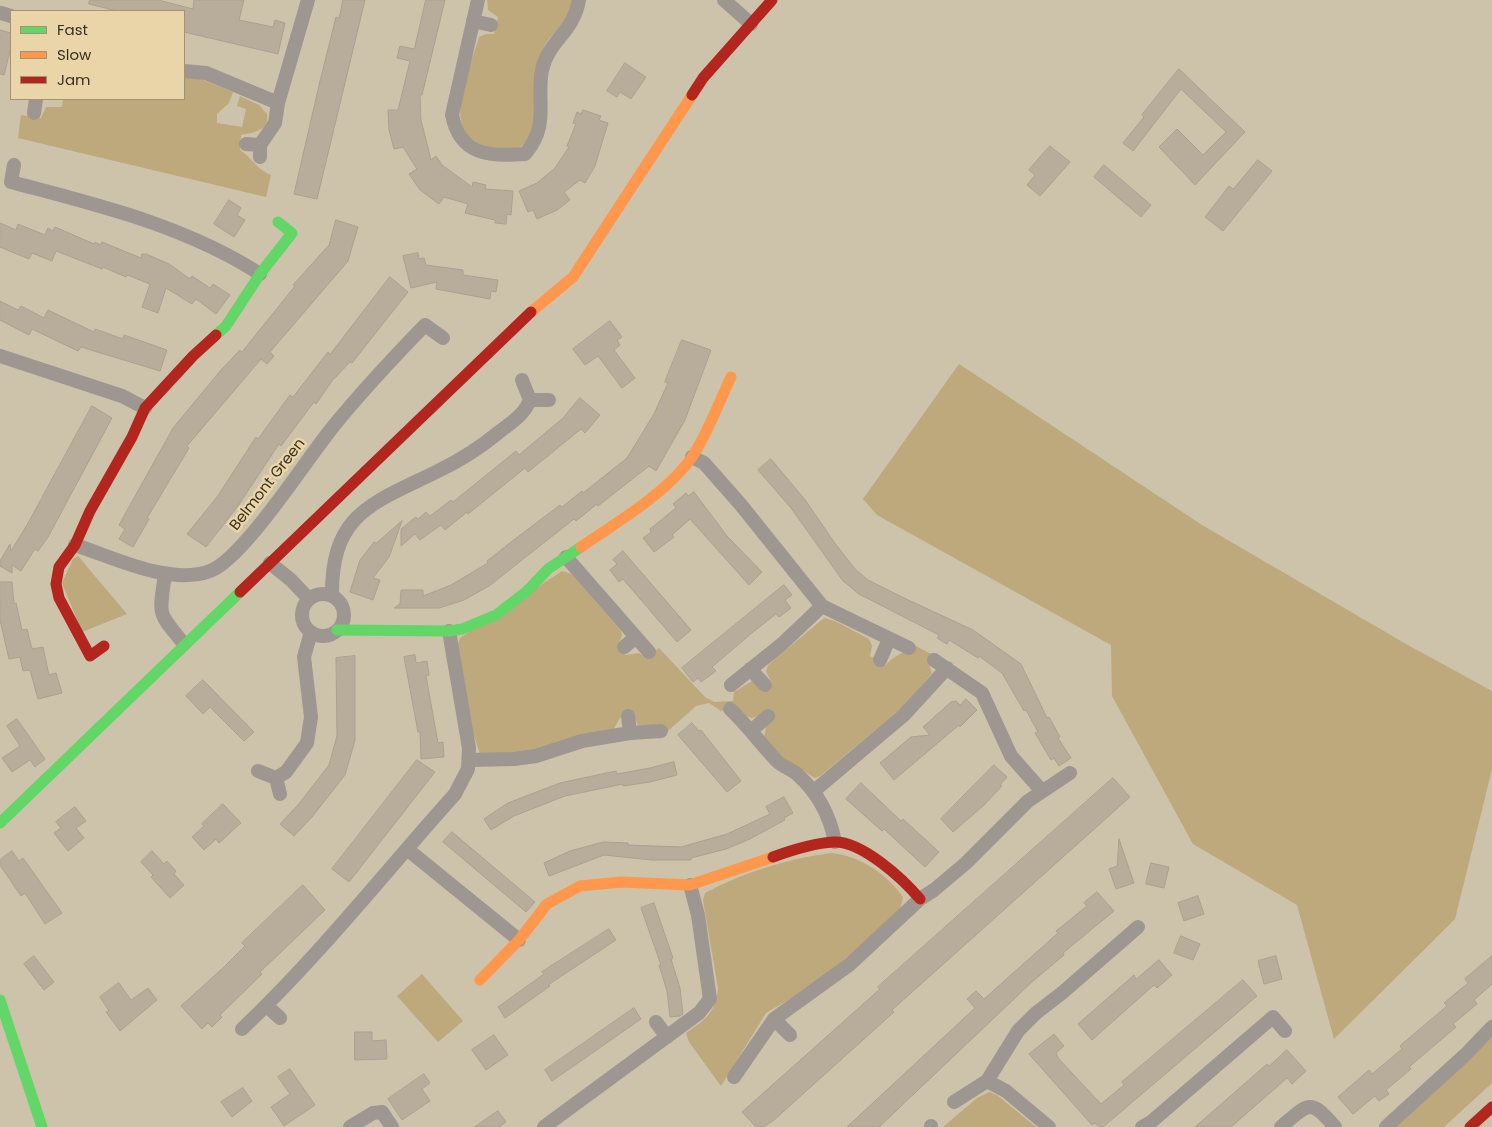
<!DOCTYPE html>
<style>
body{margin:0}
#map{position:relative;width:1492px;height:1127px;overflow:hidden;background:#cdc2aa;font-family:Poppins,sans-serif}
canvas{display:block}
.legend{position:absolute;left:10px;top:10px;width:175px;height:90px;box-sizing:border-box;background:#e9d5a8;border:1px solid #a39371;margin:0;padding:6px 9px;list-style:none;font-size:15px;color:#39311f}
.legend li{display:flex;align-items:center;gap:10px;height:25px}
.legend b{width:25px;border:1px solid #a39371}
</style>
<div id="map">
<canvas width="1492" height="1127"></canvas>
<ul class="legend">
<li><b style="height:6px;background:#63d668"></b>Fast</li>
<li><b style="height:6px;background:#ff974d"></b>Slow</li>
<li><b style="height:6px;background:#b3261e"></b>Jam</li>
</ul>
</div>
<script>
const ctx = document.querySelector('canvas').getContext('2d');
ctx.lineJoin = 'round';
function fill(path, color) { ctx.fillStyle = color; ctx.fill(path, 'evenodd'); }
function stroke(path, color, width, dash) { ctx.strokeStyle = color; ctx.lineWidth = width; ctx.lineCap = dash ? 'butt' : 'round'; ctx.setLineDash(dash || []); ctx.stroke(path); }
function drawText(font, color, halo, rows, align = 'center') {
  ctx.font = font + ' Poppins,sans-serif'; ctx.lineWidth = 5; ctx.setLineDash([]); ctx.textBaseline = 'middle'; ctx.strokeStyle = halo; ctx.fillStyle = color; for (const [text, x, y, turn = 0] of rows) {
    ctx.save(); ctx.translate(x, y); ctx.rotate((+turn || 0) * Math.PI / 180); ctx.textAlign = isNaN(turn) ? turn : align; if (halo) ctx.strokeText(text, 0, 0); ctx.fillText(text, 0, 0); ctx.restore();
  }
}
const green = new Path2D(`
 M 487,0 L 573,0 C 571,5 571,10 569,15 C 562,29 547,35 541,54 C 533,79 542,119 528,140 C 521,151 508,150 497,148 C 435,141 468,76 479,37 L 486,34 L 494,34 L 498,17 L 488,10 Z
 M 184,77 L 201,79 L 233,92 L 229,103 L 217,114 L 217,123 L 242,127 L 246,109 L 237,106 L 240,96 L 259,105 L 267,114 C 270,130 253,133 241,135 L 240,150 C 253,159 255,168 271,175 L 266,197 L 18,138 L 21,115 L 41,118 L 46,107 L 62,107 L 63,99 L 184,99 Z
 M 959,364 L 1202,525 L 1406,644 L 1492,691 L 1492,769 L 1455,919 L 1334,1039 L 1297,905 L 1193,844 L 1112,696 L 1111,645 L 877,515 L 863,499 Z
 M 78,556 L 127,614 L 82,632 L 62,583 L 73,559 Z
 M 562,571 L 572,574 L 621,631 L 622,636 L 617,646 L 626,655 L 639,653 L 647,658 L 659,648 L 705,697 L 714,702 L 733,701 L 734,692 L 752,681 L 764,690 L 772,683 L 766,672 L 768,665 L 824,618 L 835,621 L 869,639 L 872,646 L 870,656 L 886,665 C 894,655 905,653 914,645 L 931,654 L 929,664 L 932,673 L 903,707 L 820,776 L 815,778 L 783,758 L 764,737 L 766,727 L 770,723 L 758,716 L 752,718 L 725,709 L 721,711 L 709,703 L 696,706 L 659,739 L 657,727 L 639,727 L 633,715 L 620,718 L 613,730 L 520,756 L 480,754 L 471,726 L 457,647 L 460,638 Z
 M 831,853 C 860,856 886,873 903,897 L 900,909 L 822,980 L 766,1013 L 721,1086 L 689,1042 L 686,1033 C 704,1021 717,1011 718,988 L 703,900 L 705,893 C 744,872 787,859 831,853 Z
 M 422,974 L 463,1021 L 438,1042 L 397,996 Z
 M 1492,1037 L 1492,1083 L 1444,1127 L 1396,1127 Z
 M 989,1092 L 997,1095 L 1036,1127 L 943,1127 L 977,1098 Z`);
const building = new Path2D(`
 M 90,0 L 158,0 L 193,9 L 194,0 L 244,0 L 239,20 L 273,27 L 275,20 L 285,23 L 278,54 L 184,32 L 184,11 L 117,11 L 89,4 Z
 M 343,0 L 365,0 L 317,199 L 294,194 L 320,81 L 336,17 L 339,18 Z
 M 426,0 L 445,0 L 422,95 L 420,95 L 421,120 L 431,160 L 436,156 L 442,165 L 472,187 L 473,182 L 486,185 L 485,189 L 513,191 L 511,215 L 507,214 L 506,224 L 495,223 L 495,220 L 465,213 L 468,204 L 444,197 L 439,204 L 420,190 L 409,174 L 417,169 L 403,147 L 394,149 L 389,130 L 388,110 L 398,110 L 410,61 L 397,58 L 400,46 L 414,49 Z
 M 0,30 L 11,33 L 11,47 L 4,75 L 0,74 Z
 M 625,63 L 646,77 L 631,99 L 620,92 L 617,97 L 607,91 Z
 M 1179,69 L 1245,132 L 1195,185 L 1159,147 L 1177,129 L 1203,155 L 1226,132 L 1181,89 L 1133,151 L 1123,143 L 1144,117 L 1142,115 Z
 M 583,110 L 601,116 L 599,120 L 608,123 L 595,166 L 585,183 L 580,180 L 564,192 L 570,200 L 557,210 L 537,219 L 533,210 L 528,212 L 519,191 L 537,183 L 555,168 L 569,147 L 567,146 L 576,124 L 573,123 L 577,112 L 581,114 Z
 M 1050,146 L 1070,162 L 1040,196 L 1027,185 L 1035,175 L 1029,170 Z
 M 1258,160 L 1272,171 L 1223,231 L 1205,217 L 1229,186 L 1233,189 Z
 M 1104,165 L 1151,205 L 1141,217 L 1094,177 Z
 M 229,200 L 241,208 L 237,215 L 245,220 L 234,237 L 214,224 Z
 M 336,220 L 358,227 L 348,261 L 270,352 L 274,356 L 267,364 L 261,359 L 187,446 L 189,448 L 147,518 L 149,519 L 133,547 L 119,539 L 125,529 L 119,525 L 173,428 L 221,370 L 240,350 L 242,352 L 295,286 L 293,285 L 329,245 Z
 M 0,223 L 16,230 L 18,224 L 45,235 L 48,228 L 53,231 L 55,227 L 94,244 L 95,242 L 101,245 L 102,242 L 141,258 L 142,254 L 146,254 L 169,264 L 190,279 L 192,276 L 210,288 L 213,284 L 230,295 L 216,314 L 196,299 L 192,304 L 166,288 L 158,313 L 142,307 L 150,284 L 127,275 L 126,277 L 103,267 L 102,269 L 56,251 L 52,261 L 32,253 L 29,259 L 0,247 Z
 M 418,253 L 419,259 L 424,258 L 426,265 L 463,270 L 463,275 L 498,280 L 496,292 L 491,291 L 490,299 L 436,289 L 437,282 L 411,288 L 403,256 Z
 M 390,277 L 408,292 L 378,330 L 352,363 L 350,362 L 332,381 L 316,404 L 314,402 L 281,446 L 279,444 L 238,506 L 206,547 L 187,534 L 217,497 L 256,437 L 258,439 L 290,395 L 293,397 L 328,352 L 330,354 Z
 M 0,301 L 18,310 L 21,306 L 44,318 L 48,310 L 94,332 L 95,329 L 123,339 L 124,335 L 167,350 L 160,371 L 81,347 L 78,351 L 32,329 L 29,335 L 0,320 Z
 M 610,321 L 622,337 L 617,340 L 620,345 L 614,350 L 635,378 L 622,388 L 598,356 L 585,365 L 573,349 Z
 M 682,340 L 711,350 L 685,420 L 656,471 L 649,466 L 598,506 L 597,504 L 576,521 L 574,519 L 489,586 L 464,600 L 439,608 L 394,608 L 400,604 L 401,590 L 423,590 L 423,596 L 451,585 L 488,563 L 487,561 L 515,539 L 560,505 L 562,507 L 582,491 L 583,493 L 627,458 L 654,414 L 668,383 L 665,382 Z
 M 580,398 L 600,415 L 585,433 L 581,429 L 528,472 L 525,468 L 468,514 L 467,512 L 445,530 L 441,525 L 420,540 L 415,534 L 401,546 L 401,529 L 416,517 L 418,519 L 426,512 L 430,516 L 451,500 L 453,502 L 516,451 L 519,455 L 563,418 Z
 M 92,406 L 112,418 L 48,537 L 38,551 L 35,549 L 21,571 L 12,565 L 12,573 L 0,566 L 0,561 L 10,544 L 11,551 L 27,525 Z
 M 771,459 L 806,501 L 834,542 L 855,569 L 868,580 L 904,598 L 973,630 L 1021,664 L 1047,718 L 1049,717 L 1060,737 L 1058,738 L 1071,758 L 1059,766 L 1054,758 L 1051,760 L 1035,733 L 1038,732 L 1026,710 L 1024,711 L 1002,673 L 979,656 L 978,658 L 949,640 L 947,644 L 937,638 L 939,635 L 859,594 L 843,581 L 791,508 L 758,470 Z
 M 694,492 L 727,536 L 762,572 L 749,585 L 690,519 L 672,535 L 674,537 L 654,552 L 643,538 L 651,532 L 650,529 L 676,508 L 673,504 L 686,493 L 688,496 Z
 M 402,521 L 389,557 L 373,578 L 380,580 L 373,600 L 350,592 L 360,560 L 374,542 L 376,543 Z
 M 623,551 L 691,630 L 677,642 L 623,579 L 619,582 L 610,570 L 617,564 L 613,560 Z
 M 0,582 L 12,582 L 14,604 L 16,603 L 22,630 L 27,629 L 32,649 L 43,647 L 49,675 L 56,673 L 62,693 L 38,699 L 30,670 L 23,671 L 20,657 L 9,659 L 0,620 Z
 M 784,585 L 792,595 L 785,600 L 791,608 L 779,617 L 776,614 L 753,632 L 712,667 L 716,671 L 701,682 L 698,678 L 693,682 L 682,668 Z
 M 415,655 L 416,663 L 427,661 L 429,675 L 426,676 L 438,743 L 443,742 L 444,757 L 421,759 L 420,732 L 418,732 L 404,657 Z
 M 355,656 L 355,740 L 345,775 L 312,817 L 294,836 L 280,824 L 298,805 L 329,765 L 337,736 L 336,658 Z
 M 203,680 L 254,732 L 244,741 L 210,707 L 203,714 L 186,696 Z
 M 966,699 L 977,710 L 960,727 L 959,725 L 894,780 L 880,763 L 911,737 L 930,735 L 923,727 L 951,702 L 956,701 L 960,705 Z
 M 17,719 L 45,759 L 35,767 L 30,760 L 12,772 L 2,758 L 20,746 L 7,726 Z
 M 692,723 L 699,731 L 701,730 L 741,781 L 727,792 L 678,735 Z
 M 417,760 L 435,772 L 349,882 L 332,869 Z
 M 674,762 L 677,775 L 650,782 L 623,786 L 623,784 L 565,796 L 514,816 L 491,830 L 484,819 L 508,803 L 560,783 L 616,771 L 617,774 L 650,768 Z
 M 994,765 L 1007,777 L 1000,785 L 1002,786 L 983,806 L 953,832 L 941,819 Z
 M 1113,778 L 1130,797 L 892,1010 L 894,1012 L 774,1120 L 764,1127 L 756,1127 L 742,1112 L 880,989 L 878,987 Z
 M 861,783 L 901,821 L 903,819 L 939,852 L 925,867 L 884,829 L 882,831 L 846,799 Z
 M 784,797 L 793,813 L 784,818 L 785,820 L 750,839 L 726,849 L 691,858 L 691,860 L 652,860 L 604,855 L 549,876 L 544,863 L 570,851 L 603,842 L 628,843 L 628,845 L 681,847 L 727,834 L 770,814 L 766,807 Z
 M 223,804 L 241,823 L 219,843 L 216,839 L 204,850 L 192,837 L 204,826 L 202,824 Z
 M 75,807 L 86,821 L 76,828 L 84,838 L 68,851 L 54,833 L 61,828 L 56,822 Z
 M 452,832 L 535,902 L 526,912 L 443,842 Z
 M 1119,839 L 1134,883 L 1116,889 L 1109,869 L 1117,866 Z
 M 12,851 L 19,861 L 23,858 L 62,913 L 45,924 L 25,893 L 21,896 L 0,865 L 0,860 Z
 M 152,851 L 164,864 L 167,861 L 176,871 L 174,874 L 184,885 L 170,898 L 151,877 L 153,875 L 141,862 Z
 M 1151,863 L 1169,867 L 1164,888 L 1146,884 Z
 M 303,885 L 325,910 L 260,972 L 262,974 L 220,1015 L 222,1017 L 212,1027 L 208,1023 L 202,1029 L 181,1006 L 224,967 L 245,946 L 242,943 Z
 M 1097,892 L 1114,911 L 1063,953 L 1064,955 L 1033,981 L 879,1127 L 847,1127 L 975,1008 L 967,999 L 976,991 L 984,999 L 1058,933 L 1056,931 L 1087,906 L 1084,903 Z
 M 1198,896 L 1204,914 L 1184,921 L 1178,903 Z
 M 654,903 L 673,958 L 671,959 L 680,988 L 683,1014 L 680,1016 L 670,1017 L 667,991 L 659,965 L 661,965 L 641,908 Z
 M 609,929 L 616,940 L 548,985 L 550,986 L 505,1018 L 498,1007 L 544,974 L 542,972 Z
 M 1181,936 L 1200,944 L 1193,960 L 1174,953 Z
 M 34,956 L 54,982 L 44,990 L 24,964 Z
 M 1276,956 L 1282,979 L 1264,984 L 1258,961 Z
 M 1492,956 L 1492,984 L 1474,1000 L 1477,1004 L 1453,1024 L 1456,1027 L 1409,1067 L 1411,1069 L 1386,1090 L 1389,1094 L 1379,1101 L 1375,1096 L 1353,1114 L 1338,1097 L 1369,1070 L 1372,1074 L 1402,1049 L 1400,1046 L 1402,1044 L 1447,1006 L 1444,1003 L 1468,983 L 1465,979 Z
 M 1159,960 L 1172,975 L 1157,988 L 1154,985 L 1092,1040 L 1078,1024 L 1134,975 L 1136,979 Z
 M 1243,980 L 1257,996 L 1103,1127 L 1099,1127 L 1095,1123 L 1092,1125 L 1029,1054 L 1054,1034 L 1064,1046 L 1056,1053 L 1058,1058 L 1101,1104 L 1124,1085 L 1122,1082 Z
 M 119,983 L 131,1000 L 148,988 L 157,1000 L 120,1031 L 106,1012 L 109,1011 L 100,997 Z
 M 634,1008 L 641,1019 L 552,1081 L 545,1070 Z
 M 355,1032 L 372,1032 L 372,1041 L 386,1040 L 387,1059 L 355,1060 Z
 M 494,1035 L 508,1055 L 486,1070 L 472,1050 Z
 M 1287,1050 L 1306,1071 L 1292,1084 L 1287,1078 L 1231,1127 L 1195,1127 L 1267,1064 L 1269,1066 Z
 M 290,1069 L 315,1105 L 284,1126 L 271,1107 L 290,1094 L 278,1077 Z
 M 424,1074 L 430,1083 L 422,1089 L 430,1101 L 402,1120 L 388,1099 Z
 M 243,1088 L 252,1101 L 232,1117 L 221,1102 Z
 M 498,1111 L 506,1122 L 499,1127 L 475,1127 Z`);
const street = new Path2D(`
 M 478,0 L 452,115 C 460,155 489,157 525,154 C 550,125 536,102 542,70 C 548,41 574,32 579,0
 M 724,0 L 751,24
 M 1,13 L 11,16
 M 473,21 L 491,25
 M 184,71 L 206,73 L 278,103
 M 34,113 L 36,99
 M 246,144 L 260,145
 M 260,157 L 260,145 L 275,123 L 278,103 L 308,0
 M 14,165 L 11,182 C 97,205 184,225 260,274
 M 0,356 L 122,396 L 145,408
 M 522,380 L 530,400
 M 692,457 L 704,463 L 741,505 L 822,606 L 909,648
 M 75,545 C 113,557 170,586 210,571 C 243,559 306,460 332,428 C 361,392 393,358 425,325 L 443,338
 M 566,557 L 649,652
 M 270,563 L 291,580 L 309,599
 M 165,574 C 159,617 157,611 184,644
 M302 615a21 21 0 1 1 42 0a21 21 0 1 1-42 0Z
 M 332,596 C 331,512 374,503 438,471 C 459,461 481,447 499,432 C 511,423 524,415 530,400 L 549,400
 M 624,647 L 636,637
 M 880,660 L 889,639
 M 934,660 L 982,693 L 1011,756 L 1041,790
 M 750,669 L 765,685
 M 731,685 L 782,644 L 822,606
 M 730,709 C 747,725 760,743 776,760 C 782,767 792,769 798,775 C 818,793 830,816 835,842
 M 628,716 L 630,733
 M 752,730 L 768,716
 M 470,760 L 514,759 L 536,756 L 582,741 L 630,733 L 661,731
 M 258,771 L 276,778
 M 814,791 L 904,715 L 947,668
 M 280,794 L 276,778 L 286,772 L 307,743 L 311,717 L 304,657 L 311,632
 M 407,849 L 519,940
 M 267,1006 L 280,1018
 M 774,1019 L 790,1035
 M 656,1022 L 667,1037
 M 242,1029 C 319,956 385,872 455,794 L 468,769 L 469,748 L 449,631
 M 734,1077 L 774,1019 L 849,965 L 920,899 L 934,890 L 966,863 L 1028,801 L 1070,773
 M 987,1081 L 1018,1031 L 1036,1013 L 1062,993 L 1138,927
 M 954,1102 L 987,1081 L 1006,1091 L 1049,1127
 M 350,1127 L 373,1113 L 382,1112 L 392,1127
 M 544,1127 L 699,1013 L 710,999 L 698,915 L 690,885
 M 931,1127 L 931,1126
 M 1142,1127 L 1151,1122 L 1273,1017 L 1285,1031
 M 1281,1127 C 1309,1103 1310,1098 1335,1127
 M 1386,1127 L 1465,1055 L 1492,1027`);
const fast = new Path2D(`
 M 216,335 L 226,326 L 260,274 L 292,233 L 278,222
 M 337,630 L 449,631 L 462,629 L 496,615 L 527,591 L 548,569 L 581,547
 M 0,823 L 240,592
 M 0,1000 L 42,1127`);
const slow = new Path2D(`
 M 531,312 L 573,277 L 692,95
 M 581,547 C 616,523 668,492 692,457 C 706,437 720,400 731,377
 M 480,980 L 519,940 L 547,904 L 580,886 L 621,882 L 690,885 L 773,857`);
const jam = new Path2D(`
 M 692,95 L 703,78 L 772,0
 M 240,592 L 531,312
 M 104,646 L 90,656 L 59,598 L 56,584 L 59,567 L 75,545 L 90,511 L 132,437 L 145,408 L 193,356 L 216,335
 M 773,857 C 792,850 814,843 834,842 C 862,841 903,879 920,899
 M 1470,1127 L 1492,1107`);
const streetNames = [
 ["Belmont Green",268,485,-52]
];
fill(green, '#bda97b');
fill(building, '#b8ad9b');
stroke(building, '#aca08e', 1);
stroke(street, '#9e9690', 14);
stroke(fast, '#63d668', 11);
stroke(slow, '#ff974d', 11);
stroke(jam, '#b3261e', 11);
drawText('15px', '#39311f', '#e9d5a8', streetNames);
</script>
